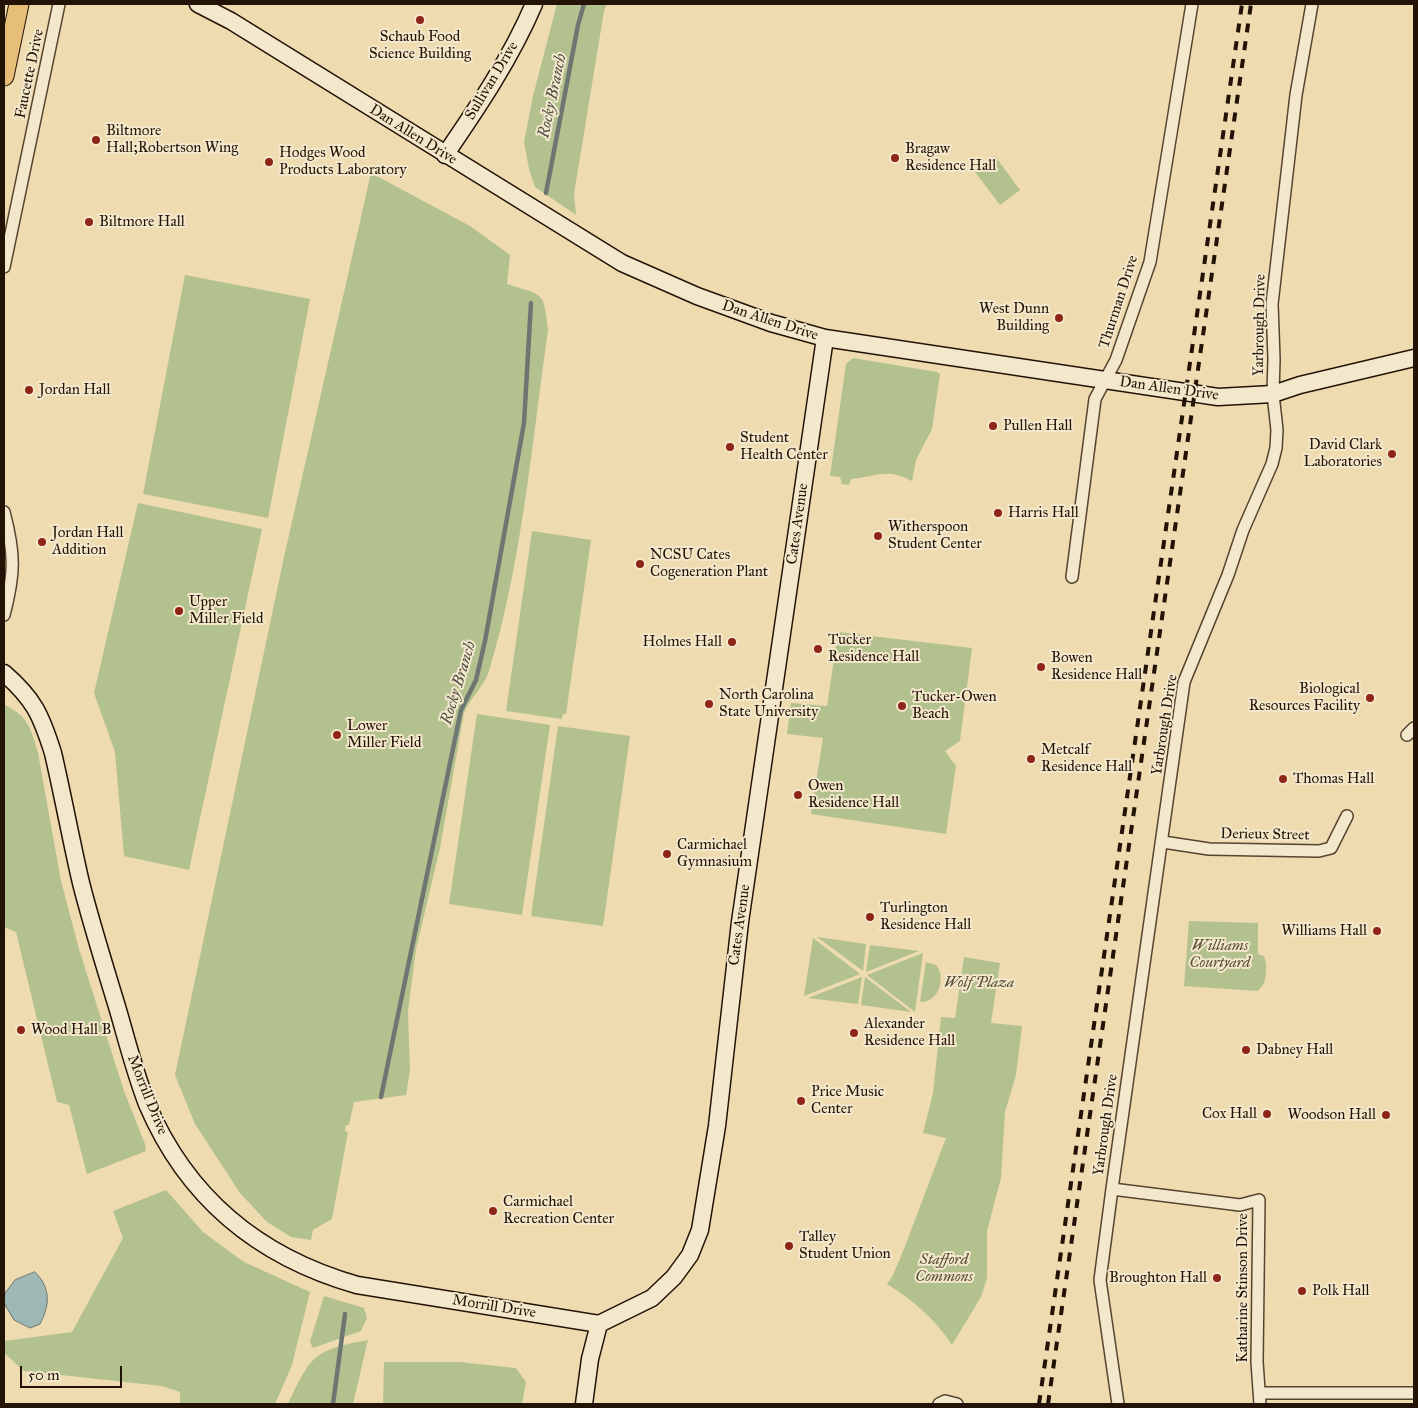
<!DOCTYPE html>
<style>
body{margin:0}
#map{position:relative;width:1418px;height:1408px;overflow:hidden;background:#eedbb0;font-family:"IM FELL Great Primer",serif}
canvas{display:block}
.frame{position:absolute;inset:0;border:5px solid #231206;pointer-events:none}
.scale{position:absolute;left:20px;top:1366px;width:102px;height:22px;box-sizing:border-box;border:2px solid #231206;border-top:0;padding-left:6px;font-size:15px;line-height:18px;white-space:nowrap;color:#231206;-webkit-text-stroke:4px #f4e8cc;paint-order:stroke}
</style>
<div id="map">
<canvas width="1418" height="1408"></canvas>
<div class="frame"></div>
<div class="scale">50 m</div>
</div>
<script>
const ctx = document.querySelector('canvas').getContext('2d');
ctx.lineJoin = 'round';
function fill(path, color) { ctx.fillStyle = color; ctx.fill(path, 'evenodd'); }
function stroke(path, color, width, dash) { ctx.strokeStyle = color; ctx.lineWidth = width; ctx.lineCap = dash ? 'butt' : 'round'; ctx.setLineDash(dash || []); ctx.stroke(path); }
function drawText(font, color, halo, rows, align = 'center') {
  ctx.font = font + ' "IM FELL Great Primer",serif'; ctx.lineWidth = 4; ctx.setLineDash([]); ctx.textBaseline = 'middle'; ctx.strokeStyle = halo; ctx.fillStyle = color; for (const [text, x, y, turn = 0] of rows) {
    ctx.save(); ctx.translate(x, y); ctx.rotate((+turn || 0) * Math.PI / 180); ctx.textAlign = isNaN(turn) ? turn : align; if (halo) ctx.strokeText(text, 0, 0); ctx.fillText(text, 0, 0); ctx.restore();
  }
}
const green = new Path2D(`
 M 557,4 L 617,4 L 607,4 L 604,11 L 574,194 L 576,215 L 535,187 L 529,169 L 524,142 L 533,96 Z
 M 995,156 L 1020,190 L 1000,205 L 975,172 Z
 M 371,173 L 470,226 L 510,255 L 507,284 C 543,296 544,290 548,330 C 532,442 522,563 489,671 C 484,687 470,698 464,713 L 440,848 L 416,949 L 408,1011 L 410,1071 L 406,1095 L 354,1102 L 349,1125 L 346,1125 L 345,1131 L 348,1132 L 332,1219 L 313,1230 L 311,1240 L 291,1237 L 267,1222 L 240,1193 L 195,1124 L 175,1075 L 284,557 Z
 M 185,275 L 310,299 L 268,518 L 143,494 Z
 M 853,358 L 937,372 L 940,374 L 932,429 L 916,460 L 912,481 C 886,467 875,477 851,479 L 849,485 L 842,484 L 840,477 L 830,476 L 846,364 Z
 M 138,503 L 262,529 L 189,870 L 124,856 L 115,752 L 94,693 Z
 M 532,531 L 591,540 L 566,714 L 563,714 L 562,719 L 506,711 Z
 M 838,632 L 972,648 L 960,741 L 945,751 L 956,766 L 946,834 L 811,814 L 823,738 L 787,734 L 791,703 L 827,706 Z
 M 5,705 C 29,717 31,729 38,753 L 61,881 L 79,949 L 124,1091 L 145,1144 L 146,1151 L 87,1174 L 69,1105 L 57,1102 L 16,932 L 4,927 Z
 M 477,714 L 550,725 L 522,915 L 449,904 Z
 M 558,726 L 630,736 L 603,926 L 531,916 Z
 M 1189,921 L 1258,923 L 1258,954 L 1264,956 C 1268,966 1267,986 1257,991 L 1184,986 Z
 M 817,937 L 866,944 L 863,971 Z
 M 813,938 L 860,974 L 804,996 Z
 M 870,945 L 919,951 L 866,972 Z
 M 923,953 L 915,1012 L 867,975 Z
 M 964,957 L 1000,963 L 991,1023 L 1022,1026 L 1016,1075 L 1005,1112 L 1001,1178 L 987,1231 L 987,1278 L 981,1297 L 952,1345 C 935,1319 913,1300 887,1284 L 892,1277 L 902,1254 L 946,1138 L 923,1133 L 933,1093 L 941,1017 L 955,1018 Z
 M 926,962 L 936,965 C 946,975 940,1003 920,1002 Z
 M 862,977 L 858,1004 L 808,998 Z
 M 865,977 L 911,1012 L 861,1005 Z
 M 166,1190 L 203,1232 L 244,1262 L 310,1292 L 292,1365 L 275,1404 L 180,1404 L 180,1392 L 162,1386 L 24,1371 L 4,1353 L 4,1341 L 72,1332 L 123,1238 L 113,1211 Z
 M 324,1296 L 364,1308 L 367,1318 L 361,1331 L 313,1348 L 310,1342 Z
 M 368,1340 L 353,1404 L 288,1404 C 311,1355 314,1350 368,1340 Z
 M 384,1362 L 459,1362 L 516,1368 L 526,1382 L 522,1404 L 383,1404 Z`);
const water = new Path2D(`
 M 35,1272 C 51,1288 50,1305 40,1324 L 30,1328 L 14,1320 L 4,1303 L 5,1293 L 15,1280 Z`);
const stream = new Path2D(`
 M 546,193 L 578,25 L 584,4
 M 381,1097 L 461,710 L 476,680 L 485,641 L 524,423 L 531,303
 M 333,1404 L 345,1314`);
const street = new Path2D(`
 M 4,267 L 59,4
 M 4,512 C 15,554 15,573 4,615
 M 1072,577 L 1095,399 L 1116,360 L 1150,262 L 1192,4
 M 1407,735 L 1414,728
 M 1163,842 L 1209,849 L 1319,851 L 1331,848 L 1347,816
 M 1112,1189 L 1240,1205 L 1259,1200 L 1257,1362 L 1260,1404
 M 1260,1393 L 1414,1393
 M 939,1404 L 945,1401 L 957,1404
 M 1118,1404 L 1100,1280 L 1112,1189 L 1184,682 L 1228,575 L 1243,530 L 1272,464 L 1276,448 L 1277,430 L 1273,394 L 1274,359 L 1272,304 L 1296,95 L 1312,4`);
const secondary = new Path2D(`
 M 198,4 L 231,21 L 622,263 L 697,296 L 771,323 L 825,338 L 1218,397 L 1273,394 L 1300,385 L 1414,358
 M 445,155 C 478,107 511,58 534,4
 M 4,673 C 34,699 41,715 53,753 C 63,796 71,840 81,883 C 92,926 105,967 118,1010 C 127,1041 135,1073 147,1104 C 187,1198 259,1257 357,1285 L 599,1324
 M 599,1324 L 652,1298 L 674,1277 L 690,1255 L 700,1230 L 717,1126 L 740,922 L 825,338
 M 584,1404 L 590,1359 L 599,1324`);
const primary = new Path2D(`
 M 4,76 L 19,4`);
const rail = new Path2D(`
 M 1039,1404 L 1242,4
 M 1048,1404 L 1251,4`);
const markers = [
 [420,20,5,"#8f2418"],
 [96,140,5,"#8f2418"],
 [895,158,5,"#8f2418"],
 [269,162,5,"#8f2418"],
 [89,222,5,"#8f2418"],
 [1059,318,5,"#8f2418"],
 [29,390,5,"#8f2418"],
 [993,426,5,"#8f2418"],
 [730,447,5,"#8f2418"],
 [1392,454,5,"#8f2418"],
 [998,513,5,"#8f2418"],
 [878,536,5,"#8f2418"],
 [42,542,5,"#8f2418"],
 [640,564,5,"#8f2418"],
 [179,611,5,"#8f2418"],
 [732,642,5,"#8f2418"],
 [818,649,5,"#8f2418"],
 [1041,667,5,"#8f2418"],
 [1370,698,5,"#8f2418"],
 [709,704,5,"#8f2418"],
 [902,706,5,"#8f2418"],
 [337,735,5,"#8f2418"],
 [1031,759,5,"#8f2418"],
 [1283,779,5,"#8f2418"],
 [798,795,5,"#8f2418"],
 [667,854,5,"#8f2418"],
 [870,917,5,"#8f2418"],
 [1377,931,5,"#8f2418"],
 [21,1030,5,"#8f2418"],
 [854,1033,5,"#8f2418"],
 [1246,1050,5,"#8f2418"],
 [801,1101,5,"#8f2418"],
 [1267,1114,5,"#8f2418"],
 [1386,1115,5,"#8f2418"],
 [493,1211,5,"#8f2418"],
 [789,1246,5,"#8f2418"],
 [1217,1278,5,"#8f2418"],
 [1302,1291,5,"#8f2418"]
];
const poiNames = [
 ["Schaub Food",420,37,"center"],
 ["Science Building",420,54,"center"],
 ["Biltmore",106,131],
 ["Hall;Robertson Wing",106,148],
 ["Bragaw",905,149],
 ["Residence Hall",905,166],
 ["Hodges Wood",279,153],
 ["Products Laboratory",279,170],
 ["Biltmore Hall",99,222],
 ["West Dunn",1049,309,"right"],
 ["Building",1049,326,"right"],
 ["Jordan Hall",39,390],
 ["Pullen Hall",1003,426],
 ["Student",740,438],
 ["Health Center",740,455],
 ["David Clark",1382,445,"right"],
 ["Laboratories",1382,462,"right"],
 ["Harris Hall",1008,513],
 ["Witherspoon",888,527],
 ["Student Center",888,544],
 ["Jordan Hall",52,533],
 ["Addition",52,550],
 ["NCSU Cates",650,555],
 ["Cogeneration Plant",650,572],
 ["Upper",189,602],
 ["Miller Field",189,619],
 ["Tucker",828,640],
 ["Residence Hall",828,657],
 ["Holmes Hall",722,642,"right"],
 ["Bowen",1051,658],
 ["Residence Hall",1051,675],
 ["Biological",1360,689,"right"],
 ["Resources Facility",1360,706,"right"],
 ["North Carolina",719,695],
 ["State University",719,712],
 ["Tucker-Owen",912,697],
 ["Beach",912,714],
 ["Lower",347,726],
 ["Miller Field",347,743],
 ["Metcalf",1041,750],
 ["Residence Hall",1041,767],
 ["Thomas Hall",1293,779],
 ["Owen",808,786],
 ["Residence Hall",808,803],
 ["Carmichael",677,845],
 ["Gymnasium",677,862],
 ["Turlington",880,908],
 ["Residence Hall",880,925],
 ["Williams Hall",1367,931,"right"],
 ["Alexander",864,1024],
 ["Residence Hall",864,1041],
 ["Wood Hall B",31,1030],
 ["Dabney Hall",1256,1050],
 ["Price Music",811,1092],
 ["Center",811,1109],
 ["Cox Hall",1257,1114,"right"],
 ["Woodson Hall",1376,1115,"right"],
 ["Carmichael",503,1202],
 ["Recreation Center",503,1219],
 ["Talley",799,1237],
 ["Student Union",799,1254],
 ["Broughton Hall",1207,1278,"right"],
 ["Polk Hall",1312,1291]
];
const streetNames = [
 ["Faucette Drive",30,74,-78],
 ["Sullivan Drive",492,81,-59],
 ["Dan Allen Drive",413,135,32],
 ["Thurman Drive",1119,302,-72],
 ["Dan Allen Drive",770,321,18],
 ["Yarbrough Drive",1260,325,-89],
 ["Dan Allen Drive",1169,389,8],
 ["Cates Avenue",798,524,-82],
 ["Yarbrough Drive",1165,725,-81],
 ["Derieux Street",1265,835,1],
 ["Cates Avenue",740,925,-82],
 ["Morrill Drive",147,1095,68],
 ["Yarbrough Drive",1106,1125,-82],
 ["Katharine Stinson Drive",1243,1288,-90],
 ["Morrill Drive",494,1307,9]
];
const parkNames = [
 ["Williams",1220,946],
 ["Courtyard",1220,963],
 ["Wolf Plaza",979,983],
 ["Stafford",944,1260],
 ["Commons",944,1277]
];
const waterNames = [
 ["Rocky Branch",553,96,-78],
 ["Rocky Branch",459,683,-73]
];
fill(green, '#b3c18f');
fill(water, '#9eb8b6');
stroke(water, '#6d7670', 1);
stroke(stream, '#6d7670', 4.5);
stroke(street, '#564430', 14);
stroke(secondary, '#231206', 19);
stroke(primary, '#231206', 21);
stroke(street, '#f4e8cc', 11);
stroke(secondary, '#f4e8cc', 16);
stroke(primary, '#e7be78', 19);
stroke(rail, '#231206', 4, [9, 9]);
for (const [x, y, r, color] of markers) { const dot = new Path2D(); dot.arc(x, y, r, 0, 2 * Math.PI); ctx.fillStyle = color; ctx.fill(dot); stroke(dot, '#f4e8cc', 2); }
drawText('15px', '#231206', '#f4e8cc', poiNames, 'left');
drawText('15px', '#231206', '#f4e8cc', streetNames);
drawText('italic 15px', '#554f36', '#f4e8cc', parkNames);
drawText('italic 16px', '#4e4c44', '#f4e8cc', waterNames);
</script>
